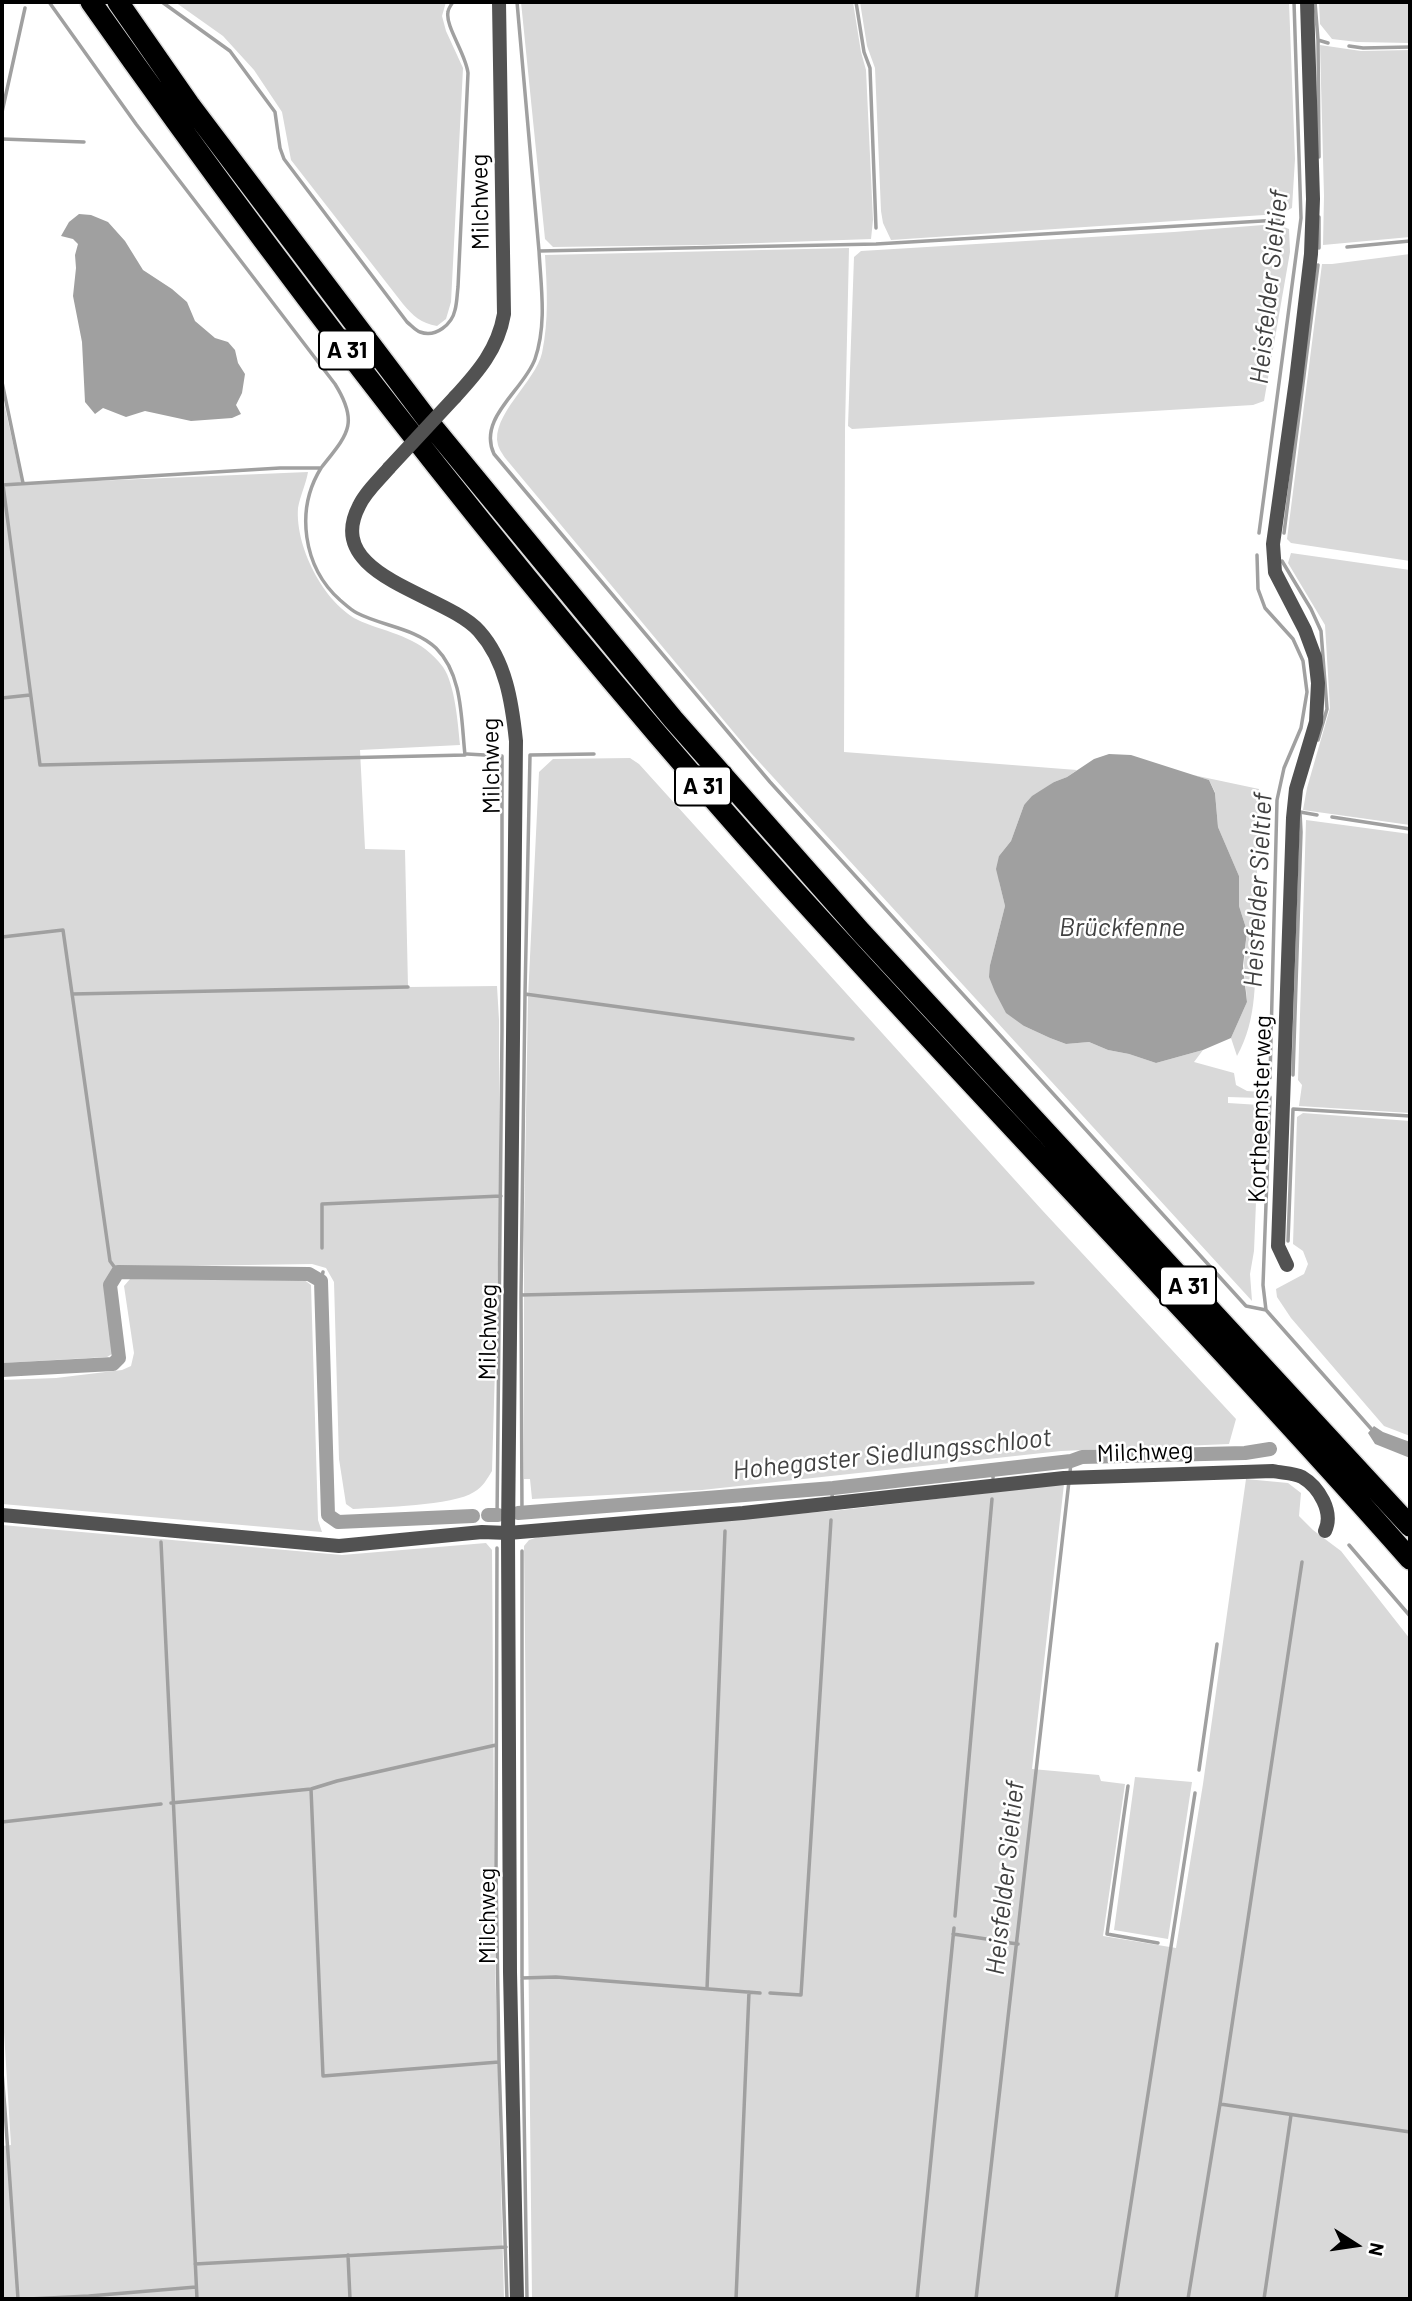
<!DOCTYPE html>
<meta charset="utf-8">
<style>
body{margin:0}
#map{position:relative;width:1412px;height:2301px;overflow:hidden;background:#fff;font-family:Barlow,sans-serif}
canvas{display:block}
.frame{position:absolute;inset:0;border:4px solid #000;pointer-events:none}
.north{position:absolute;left:1321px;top:2210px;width:70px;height:70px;-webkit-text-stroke:5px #fff;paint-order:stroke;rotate:102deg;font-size:19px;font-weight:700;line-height:28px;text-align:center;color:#000}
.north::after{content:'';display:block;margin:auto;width:24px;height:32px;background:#000;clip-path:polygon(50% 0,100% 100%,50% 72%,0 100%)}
</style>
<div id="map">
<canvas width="1412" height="2301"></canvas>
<div class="frame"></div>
<div class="north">N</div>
</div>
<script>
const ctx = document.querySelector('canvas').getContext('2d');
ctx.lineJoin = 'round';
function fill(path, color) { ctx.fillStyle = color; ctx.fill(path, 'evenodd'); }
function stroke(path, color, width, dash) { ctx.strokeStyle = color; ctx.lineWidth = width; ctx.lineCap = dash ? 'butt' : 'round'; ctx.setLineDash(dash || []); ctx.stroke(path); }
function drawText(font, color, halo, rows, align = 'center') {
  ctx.font = font + ' Barlow,sans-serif'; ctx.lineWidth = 5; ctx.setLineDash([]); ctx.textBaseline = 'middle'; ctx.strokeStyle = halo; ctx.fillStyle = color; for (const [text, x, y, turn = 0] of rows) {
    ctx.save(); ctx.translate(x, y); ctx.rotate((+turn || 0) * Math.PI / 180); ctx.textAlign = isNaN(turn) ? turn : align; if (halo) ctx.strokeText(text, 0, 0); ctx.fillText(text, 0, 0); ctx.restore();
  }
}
const green = new Path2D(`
 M 175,2 L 446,2 L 442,16 L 446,31 L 463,68 L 451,302 L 446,319 L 437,326 C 421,323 413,316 403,304 L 291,160 L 282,112 L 254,70 L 223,36 Z
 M 521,2 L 853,2 L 861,52 L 866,70 L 873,220 L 871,239 L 704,245 L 553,247 L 545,239 Z
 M 860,2 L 1289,2 L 1295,159 L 1292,208 L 1279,214 L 891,240 L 883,223 L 881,211 L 875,68 L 867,46 Z
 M 1319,2 L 1410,2 L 1410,43 L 1357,42 L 1332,39 L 1320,24 Z
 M 1320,45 L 1361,51 L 1410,50 L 1410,237 L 1323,245 L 1324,196 Z
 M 1276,224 L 1289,229 L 1290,252 L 1264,401 L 1253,405 L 852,429 L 848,426 L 854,257 L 861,251 L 1174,232 Z
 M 849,248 L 845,429 L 844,752 L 1077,770 L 1067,777 L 1054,782 L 1024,805 L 1011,841 L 999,856 L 999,881 L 1005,906 L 990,965 L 1024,1026 L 1050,1038 L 1066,1044 L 1089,1042 L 1108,1050 L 1129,1054 L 1156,1063 L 1203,1050 L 1194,1062 L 1234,1073 L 1236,1085 L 1247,1091 L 1261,1092 L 1260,1098 L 1228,1097 L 1228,1103 L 1260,1105 L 1254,1251 L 1250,1274 L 1252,1301 L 751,753 L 506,459 C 503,455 499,449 498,445 C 490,416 536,381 542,353 C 549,320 547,288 545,255 Z
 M 1410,254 L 1410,561 L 1291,543 L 1287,539 L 1322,264 L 1332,264 Z
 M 2,394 L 22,484 L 308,472 C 306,484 300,496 298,508 C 295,548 326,609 365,623 C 396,635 421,638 443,667 C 455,684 458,724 460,745 L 360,750 L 365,849 L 405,850 L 408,987 L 497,986 L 499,1020 L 499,1230 L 492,1471 C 487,1479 483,1487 474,1492 C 453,1506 380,1507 353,1509 L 346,1504 L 339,1459 L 334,1282 L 326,1268 L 312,1264 L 118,1267 L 110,1274 L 105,1284 L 114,1347 L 112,1354 L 107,1357 L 2,1363 Z
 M 1291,553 L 1410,570 L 1410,825 L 1303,810 L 1307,788 L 1330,708 L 1325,625 L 1288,563 Z
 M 630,758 L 639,764 L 1042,1210 L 1236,1419 L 1229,1444 L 1061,1451 L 702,1490 L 532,1499 L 530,1479 L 524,1479 L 524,1227 L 528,998 L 539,772 L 553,759 Z
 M 1193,775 L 1259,789 C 1257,838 1257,886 1256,935 C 1255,976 1258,1019 1237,1056 L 1231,1038 L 1247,1002 L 1244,963 L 1247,931 L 1239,906 L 1239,876 L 1218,827 L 1215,792 L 1209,780 Z
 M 1306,820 L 1410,834 L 1410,1113 L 1299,1106 L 1302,1085 L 1298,1080 Z
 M 1303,1113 L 1410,1121 L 1410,1436 L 1384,1426 L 1291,1318 L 1277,1297 L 1276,1289 L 1304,1274 L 1308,1264 L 1303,1251 L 1293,1244 L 1297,1117 Z
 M 130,1279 L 303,1279 L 311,1285 L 318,1520 L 322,1532 L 2,1504 L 2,1380 L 56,1378 L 122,1370 L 131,1366 L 134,1353 L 124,1286 Z
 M 1246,1479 L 1288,1483 L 1301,1493 L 1299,1516 L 1313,1530 L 1341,1551 L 1410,1639 L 1410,2299 L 532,2299 L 524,1546 L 529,1540 L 544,1535 L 842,1510 L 1064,1484 L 1032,1769 L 1099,1775 L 1101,1781 L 1125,1784 L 1103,1936 L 1176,1948 L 1203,1784 Z
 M 2,1525 L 342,1555 L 486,1543 L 492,1550 L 495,1959 L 504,2299 L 2,2299 L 2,2146 L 11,2145 L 2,2000 Z
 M 1135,1777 L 1192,1782 L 1168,1939 L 1114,1930 Z`);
const water = new Path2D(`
 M 79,214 L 91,215 L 108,222 L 125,241 L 143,270 L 172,289 L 187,302 L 195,321 L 215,338 L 228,342 L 235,350 L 238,363 L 245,374 L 242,393 L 236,405 L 241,414 L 232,418 L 191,421 L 145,411 L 126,417 L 103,408 L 95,414 L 85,402 L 82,342 L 73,296 L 76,268 L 75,255 L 78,244 L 73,239 L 61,236 L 69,222 Z
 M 1109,754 L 1131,755 L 1209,780 L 1215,793 L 1218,827 L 1239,876 L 1239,906 L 1247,931 L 1243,966 L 1247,1002 L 1231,1038 L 1203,1050 L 1156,1063 L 1129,1054 L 1108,1050 L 1089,1042 L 1066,1044 L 1050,1038 L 1024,1026 L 1006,1013 L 995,992 L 989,977 L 990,965 L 1005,906 L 996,869 L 999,856 L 1011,841 L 1024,805 L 1032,796 L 1054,782 L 1067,777 L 1094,759 Z
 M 1374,1426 L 1383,1432 L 1410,1442 L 1410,1458 L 1375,1444 L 1368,1433 Z`);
const stream = new Path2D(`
 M 162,2 L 230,51 L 275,112 L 280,148 L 284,159 L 407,322 C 411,325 416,331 420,332 C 436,338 452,324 455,310 C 457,303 457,295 458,287 L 468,73 C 466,54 445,26 448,12 C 448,9 451,5 453,2
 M 517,2 L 539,251 L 876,244 L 1279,220
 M 856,2 L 864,52 L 870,68 L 876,228
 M 1315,2 L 1318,40 L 1319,157
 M 1318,40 L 1328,43
 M 1349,46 L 1363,48 L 1410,47
 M 2,112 L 25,8
 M 2,139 L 84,142
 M 1319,217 L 1319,248
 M 1347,247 L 1410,241
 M 539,251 C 541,287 547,324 535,359 C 524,390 477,418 494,454 L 770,782 L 1246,1306 L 1266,1310
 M 2,382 L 23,483
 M 2,485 L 280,468 L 321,468 C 347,435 360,424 335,384 L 136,124 L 49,2
 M 3,485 L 40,765 L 465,755 C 461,719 463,675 436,648 C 415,628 382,626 357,613 C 351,610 346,605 340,600 C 303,567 295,510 321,468
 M 1259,533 L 1301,218 L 1294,2
 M 1284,533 L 1318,265
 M 1257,555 L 1258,589 L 1265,608 L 1293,639 L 1303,661 L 1307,692 L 1301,728 L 1284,768 L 1277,800 L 1270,1078
 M 1282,561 L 1311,609 L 1321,631 L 1327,709 L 1318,740
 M 2,698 L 30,695
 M 467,754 L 502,756 L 502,1031 L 497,1520
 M 594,754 L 530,755 L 525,994 L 853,1039
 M 1300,812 L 1317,815
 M 1332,817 L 1410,829
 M 2,937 L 63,930 L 110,1261 L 118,1272
 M 72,994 L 408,987
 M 525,994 L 521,1295 L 1033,1283
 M 1293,1075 L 1301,832 L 1300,812
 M 1270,1097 L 1263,1285 L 1266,1310 L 1374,1432
 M 1288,1241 L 1293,1109 L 1410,1116
 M 322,1248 L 322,1204 L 501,1196
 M 321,1281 L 323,1272
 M 521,1295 L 522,1517
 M 1070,1473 L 1071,1461
 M 993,1478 L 993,1469
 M 832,1497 L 833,1488
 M 161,1542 L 197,2299
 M 1349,1545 L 1410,1616
 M 497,1548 L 496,1872 L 499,2062 L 507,2299
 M 522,1551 L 522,1978 L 556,1977 L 760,1993
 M 1199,1770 L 1217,1644
 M 1128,1786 L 1107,1934 L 1158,1943
 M 311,1789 L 323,2076 L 499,2062
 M 171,1803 L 311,1789 L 337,1781 L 496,1745
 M 2,1822 L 161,1804
 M 955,1916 L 992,1499
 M 953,1934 L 993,1940
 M 1003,1942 L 1018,1944
 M 522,1979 L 527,2299
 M 707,1989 L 725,1531
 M 770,1993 L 801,1995 L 831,1520
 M 2,2072 L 5,2110 L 2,2112
 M 1220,2104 L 1302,1562
 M 5,2110 L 18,2299
 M 348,2255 L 350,2299
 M 195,2264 L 506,2247
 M 89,2296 L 196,2287
 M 29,2299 L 89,2296 L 89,2299
 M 736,2299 L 749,1992
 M 917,2299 L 954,1928
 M 976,2299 L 1069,1481
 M 1116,2299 L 1195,1793
 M 1188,2299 L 1220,2104 L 1410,2132
 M 1264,2299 L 1291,2115`);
const canal = new Path2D(`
 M 2,1370 L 113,1364 L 119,1358 L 110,1285 L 118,1272 L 309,1274 L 321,1281 L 328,1515 L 338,1522 L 473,1516
 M 518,1513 L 833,1488 L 1071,1461 L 1082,1457 L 1245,1453 L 1270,1449
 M 488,1515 L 498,1515`);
const minor = new Path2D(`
 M 455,397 C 478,372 498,349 504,314 L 499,2
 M 389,468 C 379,480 365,492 359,506 C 322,577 445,593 479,631 C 506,661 512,703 516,741 L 508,1533 L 510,1972 L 517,2299
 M 1287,1265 L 1278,1246 L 1293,818 L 1296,789 L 1316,722 L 1318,683 L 1315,657 L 1305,630 L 1275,572 L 1273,544 L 1296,380 L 1311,254 L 1313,199 L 1307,2
 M 2,1515 L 339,1546 L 482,1532 L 508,1533 L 743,1513 L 1064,1478 L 1273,1471 C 1282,1473 1294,1473 1302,1477 C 1319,1487 1334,1512 1325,1531`);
const motorway = new Path2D(`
 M 91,2 C 307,309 540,607 791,887 C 995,1113 1208,1331 1410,1559
 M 118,2 L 189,104 L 436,431 L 673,719 L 861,932 L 1410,1526`);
const minorBridge = new Path2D(`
 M 389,468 L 455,397`);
const shields = [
 [347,350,56],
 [703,786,56],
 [1188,1286,56]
];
const shieldNames = [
 ["A 31",347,350],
 ["A 31",703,786],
 ["A 31",1188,1286]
];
const streetNames = [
 ["Milchweg",480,202,-91],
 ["Milchweg",491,766,-91],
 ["Kortheemsterweg",1260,1109,-88],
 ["Milchweg",488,1332,-89],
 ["Milchweg",1145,1452,-2],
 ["Milchweg",487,1916,-90]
];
const waterNames = [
 ["Heisfelder Sieltief",1269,287,-84],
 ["Heisfelder Sieltief",1258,890,-87],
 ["Brückfenne",1122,927],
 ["Hohegaster Siedlungsschloot",892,1454,-6],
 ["Heisfelder Sieltief",1005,1878,-84]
];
fill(green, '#d9d9d9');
fill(water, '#a0a0a0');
stroke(stream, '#a0a0a0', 3.5);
stroke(canal, '#a0a0a0', 14);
stroke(motorway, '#dbdbdb', 24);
stroke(minor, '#525252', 14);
stroke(motorway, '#000', 21);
stroke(minorBridge, '#525252', 14);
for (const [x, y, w] of shields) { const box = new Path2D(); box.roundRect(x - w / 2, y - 19.5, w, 39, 5); ctx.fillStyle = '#fff'; ctx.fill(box); stroke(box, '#000', 2); }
drawText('bold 23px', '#000', null, shieldNames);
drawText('24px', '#000', '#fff', streetNames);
drawText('italic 26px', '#414141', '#fff', waterNames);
</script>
